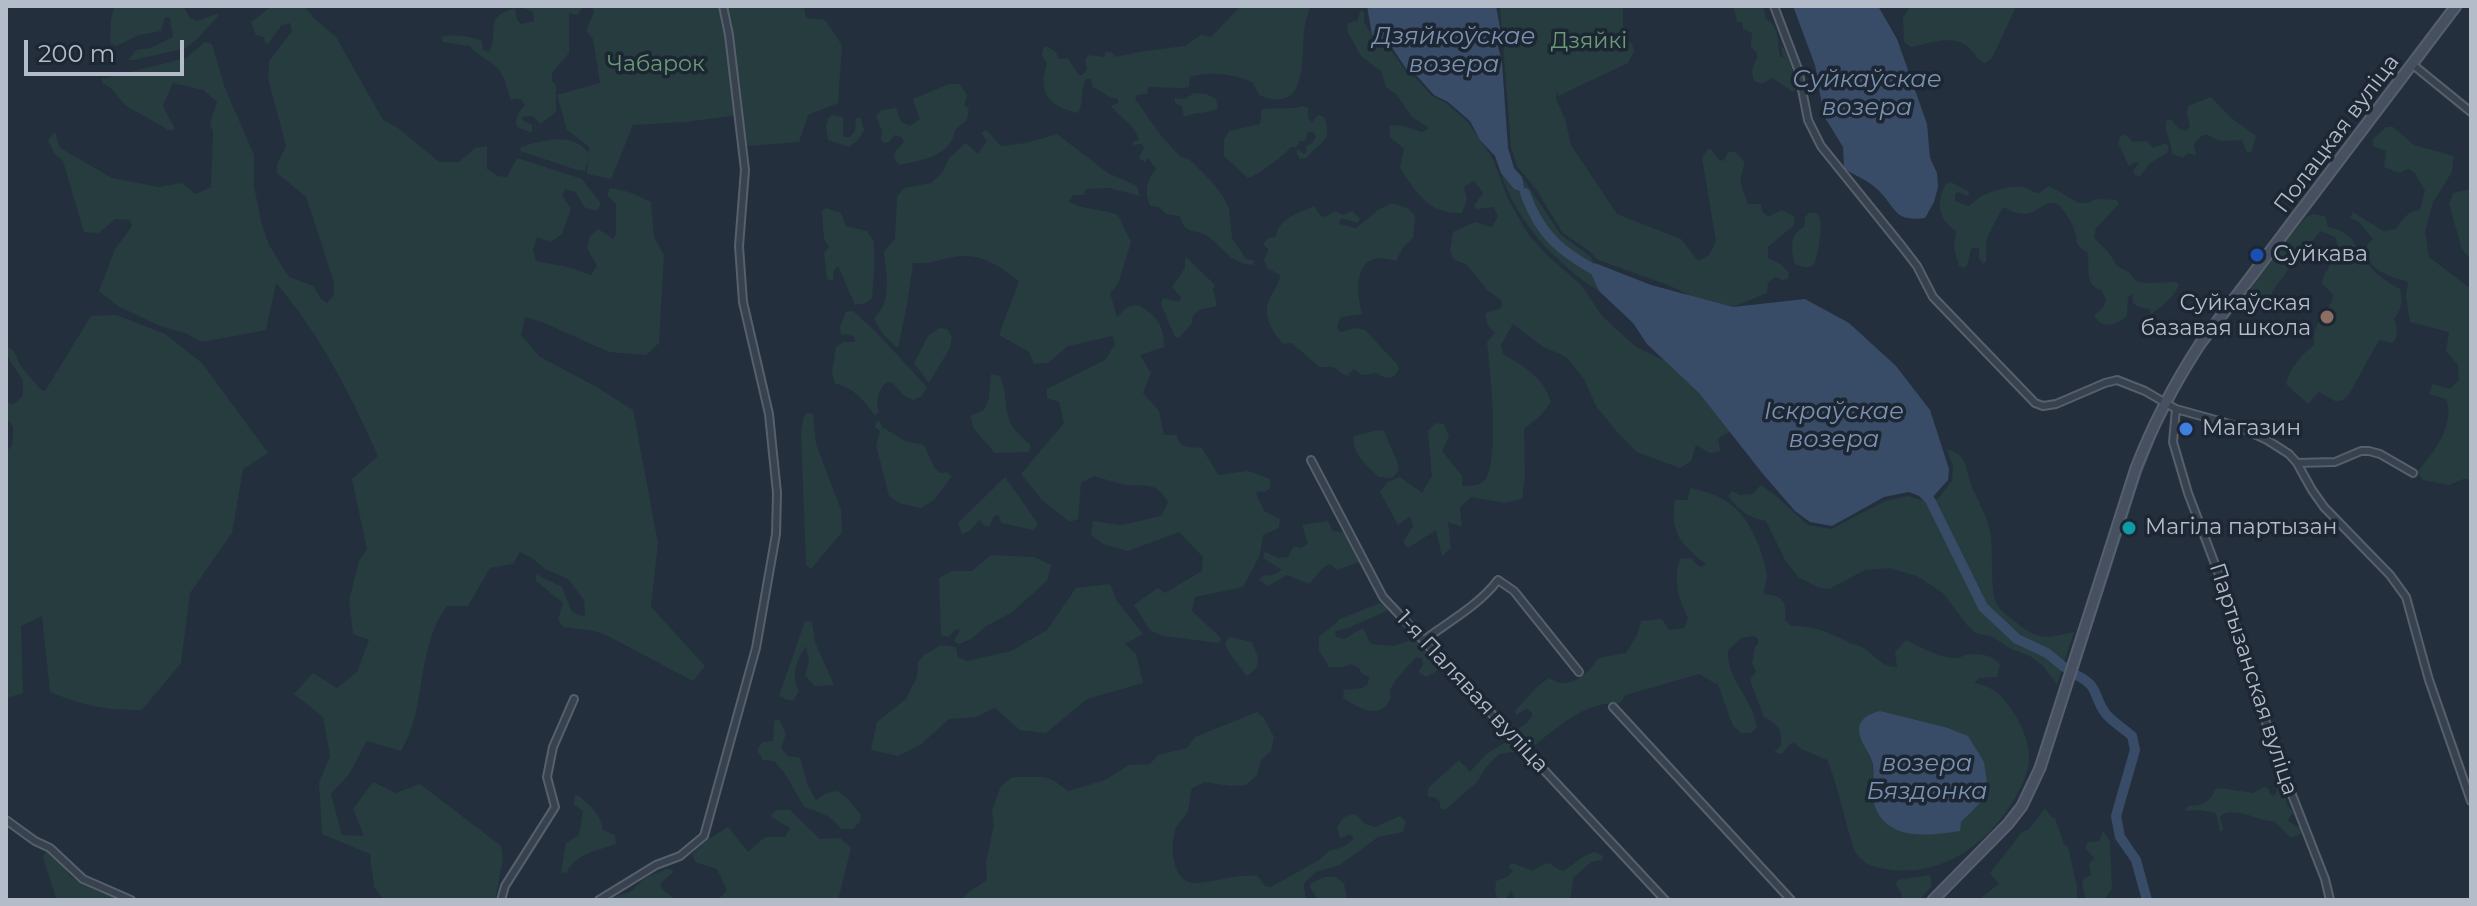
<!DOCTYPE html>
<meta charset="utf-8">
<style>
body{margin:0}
#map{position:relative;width:2477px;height:906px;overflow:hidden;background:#242f3e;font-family:Montserrat,sans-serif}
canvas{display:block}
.frame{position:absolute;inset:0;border:8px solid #b4bcc9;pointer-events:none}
.scale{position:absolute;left:24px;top:40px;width:160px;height:36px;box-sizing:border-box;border:4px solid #b4bcc9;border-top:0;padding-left:10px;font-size:24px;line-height:28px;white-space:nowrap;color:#b4bcc9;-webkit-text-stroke:6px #1d2633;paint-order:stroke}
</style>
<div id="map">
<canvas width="2477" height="906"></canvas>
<div class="frame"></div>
<div class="scale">200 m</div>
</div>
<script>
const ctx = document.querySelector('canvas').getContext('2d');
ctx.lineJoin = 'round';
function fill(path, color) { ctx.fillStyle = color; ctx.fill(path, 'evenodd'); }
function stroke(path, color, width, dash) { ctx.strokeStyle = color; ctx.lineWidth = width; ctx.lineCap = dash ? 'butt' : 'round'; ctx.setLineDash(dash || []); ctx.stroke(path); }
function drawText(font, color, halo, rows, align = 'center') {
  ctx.font = font + ' Montserrat,sans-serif'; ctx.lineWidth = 7; ctx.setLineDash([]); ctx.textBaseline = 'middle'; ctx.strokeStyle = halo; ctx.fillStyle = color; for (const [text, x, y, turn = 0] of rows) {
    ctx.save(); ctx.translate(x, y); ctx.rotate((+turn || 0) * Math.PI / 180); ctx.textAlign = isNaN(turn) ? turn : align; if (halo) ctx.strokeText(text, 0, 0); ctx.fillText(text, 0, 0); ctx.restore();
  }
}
const green = new Path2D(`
 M 114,6 L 183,6 L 190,18 L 197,21 L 216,14 L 219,15 L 196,40 L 186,48 L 134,60 L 129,60 L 136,50 L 151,48 L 173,37 L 170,18 L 165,17 L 161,31 L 139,35 L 116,46 L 110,43 L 111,20 Z
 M 272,6 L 304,6 L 315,19 L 336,37 L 383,120 L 398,128 L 439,162 L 459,162 L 475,148 L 487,146 L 487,169 L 498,176 L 507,177 L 517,158 L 582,179 L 601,204 L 597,211 L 584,207 L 576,192 L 565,189 L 562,195 L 571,209 L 562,234 L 551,242 L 537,237 L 533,249 L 536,261 L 568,267 L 591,275 L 597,266 L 587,248 L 590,236 L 598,229 L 613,239 L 616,234 L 616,204 L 607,195 L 610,188 L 629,192 L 651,202 L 654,237 L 664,255 L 659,343 L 646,355 L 609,352 L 542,322 L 525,317 L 521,335 L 540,357 L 595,386 L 633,410 L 658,543 L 651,607 L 705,666 L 693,681 L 608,636 L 595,631 L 563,627 L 558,619 L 563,603 L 536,581 L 535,574 L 562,587 L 572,612 L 585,617 L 584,600 L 568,579 L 545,569 L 532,558 L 520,552 L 513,564 L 490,568 L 468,606 L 447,606 C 415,649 428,706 401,751 L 367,741 L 349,774 L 331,794 L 342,835 L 364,836 L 353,809 L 373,782 L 396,793 L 420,784 L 501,846 L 503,859 L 495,900 L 384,900 L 374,887 L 370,854 L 322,834 L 319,783 L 330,756 L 323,717 L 294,694 L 313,673 L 337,688 L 357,672 L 369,640 L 353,634 L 349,600 L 359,561 L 367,549 L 352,479 L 378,456 C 351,395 320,334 276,283 L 266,330 L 202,342 L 185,333 L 160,326 L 118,306 L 99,291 L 115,249 L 132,226 L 130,220 L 115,219 L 99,233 L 84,232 L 63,161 L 54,153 L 48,140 L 55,132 L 60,148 L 112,178 L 159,187 L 182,183 L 196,194 L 211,187 L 213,132 L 210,123 L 217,102 L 203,90 L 173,83 L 163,106 L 175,129 L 170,131 L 125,105 L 111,88 L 102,83 L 102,79 L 186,58 L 205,42 L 212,44 L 225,88 L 254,155 L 254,186 L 262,225 L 269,245 L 289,277 L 313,286 L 321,299 L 327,303 L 334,295 L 334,282 L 306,197 L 277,173 L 277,164 L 286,146 L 268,78 L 269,61 L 292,31 L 290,23 L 281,26 L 268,44 L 265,43 L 264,37 L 256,35 L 251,22 Z
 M 518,6 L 804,6 L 806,18 L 825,20 L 842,45 L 838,103 L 808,115 L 799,142 L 747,146 L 740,115 L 684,122 L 633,125 L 611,179 L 587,174 L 588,159 L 585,171 L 577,170 L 520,151 L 521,147 C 543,140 574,131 589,154 L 589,147 L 567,130 L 557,95 L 600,83 L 593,39 L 586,30 L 594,12 L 592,6 L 582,8 L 578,15 L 569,13 L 569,53 L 552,73 L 552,81 L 556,85 L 556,112 L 540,124 L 533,116 L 523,117 L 522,120 L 532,125 L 532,133 L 517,127 C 514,118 519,111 525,106 L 522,100 L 516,98 L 511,100 C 507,90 506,80 499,70 C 491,60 477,56 470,46 L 443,42 L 441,37 C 454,34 470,36 482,41 L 483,50 L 489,52 C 501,30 481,18 515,8 L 517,20 L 521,24 L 534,21 L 533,12 Z
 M 1241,6 L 1311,6 C 1309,12 1306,18 1305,24 C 1300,51 1312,117 1259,95 L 1252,82 C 1232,74 1212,71 1190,77 L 1189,87 C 1175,90 1163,86 1148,87 L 1147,94 L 1137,95 L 1135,99 L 1162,137 L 1180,156 L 1190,160 L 1213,183 L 1224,198 L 1229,208 L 1232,238 L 1246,259 L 1255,261 L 1252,265 C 1229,262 1225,250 1209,237 C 1197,228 1184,236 1180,216 L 1166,214 L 1159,207 L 1150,206 C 1144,192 1146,180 1156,169 L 1148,158 L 1145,162 L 1139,158 L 1144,148 L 1142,144 L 1133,145 L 1133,142 L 1139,140 C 1133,122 1122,120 1111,106 L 1118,103 L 1118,99 C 1107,98 1102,90 1092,87 L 1091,79 L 1086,79 C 1080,90 1084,102 1078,113 C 1050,107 1037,93 1047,64 L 1042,56 L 1043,49 L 1046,46 L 1055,51 L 1059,59 L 1068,58 L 1078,74 L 1082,75 L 1087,70 L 1085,61 L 1088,55 L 1104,57 L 1106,52 L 1111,52 L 1116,57 L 1138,52 L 1185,46 L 1201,35 L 1211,37 Z
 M 1500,6 L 1623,6 L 1623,36 L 1632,44 L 1634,51 L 1628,63 L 1558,96 L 1557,91 L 1556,99 L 1565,119 L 1571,145 L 1617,214 L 1681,239 L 1698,261 L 1709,255 L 1716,242 L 1702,157 L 1708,149 L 1712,150 L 1718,159 L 1724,161 L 1728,152 L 1735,152 C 1753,167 1739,166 1741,183 C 1742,190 1746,197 1748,204 L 1761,204 L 1762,211 L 1768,217 L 1782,210 L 1795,217 L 1793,226 L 1768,247 L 1768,258 L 1782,265 L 1789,273 L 1788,279 L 1782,280 L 1776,277 L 1768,282 L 1767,293 L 1733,307 L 1698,299 L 1668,285 L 1598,260 L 1588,250 L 1563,233 L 1535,188 L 1517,166 L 1511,147 Z
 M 1733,6 L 1763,6 L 1766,19 C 1780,26 1777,43 1780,57 L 1783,57 L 1781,47 L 1784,48 C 1789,61 1796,76 1795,90 L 1793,92 L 1772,78 L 1762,84 L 1754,81 C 1751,72 1752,66 1757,58 L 1757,53 L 1751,47 L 1752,33 L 1743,29 L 1743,23 L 1737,21 Z
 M 1911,6 L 2020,6 L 2015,9 L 1992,58 L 1985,63 C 1976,59 1977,56 1970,49 C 1955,33 1930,43 1911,47 L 1904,42 L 1903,17 Z
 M 1361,10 L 1364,12 L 1364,22 L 1374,39 L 1391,50 L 1407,73 L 1416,78 L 1432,96 L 1446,103 L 1468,122 L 1492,157 L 1508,199 L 1528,234 L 1548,256 L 1582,286 L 1602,316 L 1636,347 L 1665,361 L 1699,393 L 1730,432 L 1718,438 L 1720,451 L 1710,453 L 1696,445 L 1691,461 L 1680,468 L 1637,452 L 1618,433 L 1596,406 L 1584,379 L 1566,357 L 1542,346 L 1513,324 L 1501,345 L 1503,354 C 1524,367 1543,376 1551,402 L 1540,416 L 1524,429 L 1525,477 L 1522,499 L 1504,503 L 1471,497 L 1460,507 L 1462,527 L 1448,522 L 1451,548 L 1442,556 L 1436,530 L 1408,548 L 1403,542 L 1413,526 L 1410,516 L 1398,525 L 1380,492 L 1387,482 L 1400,477 L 1422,493 L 1432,476 L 1428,431 L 1436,423 L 1444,424 L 1449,436 L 1442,451 L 1462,476 L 1462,486 C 1470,486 1480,486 1485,480 C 1500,462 1490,367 1487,342 L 1495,333 L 1488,326 L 1485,313 L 1502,308 L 1501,300 L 1487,290 L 1467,265 L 1453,259 L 1450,251 L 1453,232 L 1475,222 L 1492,227 L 1498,216 L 1493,207 L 1476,209 L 1474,206 L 1483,193 L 1474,181 L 1464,187 L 1467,199 L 1462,213 C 1429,214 1417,194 1400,168 L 1404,149 L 1390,137 L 1390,125 L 1404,126 L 1422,132 L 1429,128 L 1412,117 L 1396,94 L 1386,87 L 1381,71 L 1361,56 L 1347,31 L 1348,23 L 1357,21 Z
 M 949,84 L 959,84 L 967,95 L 964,106 L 969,108 L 967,120 L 955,130 C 951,157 922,160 899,165 L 894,158 L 896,150 L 904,142 L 901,137 L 895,135 L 889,142 L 884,143 L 881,140 L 882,131 L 876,116 L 881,110 L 896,108 L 901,122 L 910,126 L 920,119 L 913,99 Z
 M 1194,93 L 1206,94 L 1216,99 L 1218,108 C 1206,115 1196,111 1184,117 L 1182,107 L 1175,103 L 1175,98 L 1185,99 Z
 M 2211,97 L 2230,117 L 2256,136 L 2251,153 L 2246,151 L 2242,140 C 2236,140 2228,141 2222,141 C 2207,138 2208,127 2194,144 L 2196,156 L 2188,153 L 2183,158 L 2172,154 C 2172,142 2164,133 2166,121 L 2171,119 L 2178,128 L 2186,131 L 2190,127 L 2187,114 L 2188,106 Z
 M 1303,106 L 1308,108 L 1308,118 L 1312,122 L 1318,115 L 1324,117 C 1334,143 1319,141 1307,158 L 1300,159 L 1297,155 L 1297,149 L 1305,154 L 1307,150 L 1305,147 L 1313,142 L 1316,136 L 1313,132 L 1308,132 L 1305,141 L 1300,141 L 1296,147 L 1291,147 C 1285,155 1256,176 1248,178 L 1224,156 L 1224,140 L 1229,131 L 1260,124 L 1262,109 C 1277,107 1289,110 1303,106 Z
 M 833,115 L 843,117 L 843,137 L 850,137 L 855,131 L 856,118 L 861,118 L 864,130 L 858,140 L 849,147 L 828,140 L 826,127 L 828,118 Z
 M 2386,127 L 2393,127 L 2414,145 L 2454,156 L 2452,172 L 2433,202 L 2425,232 L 2429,257 L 2471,289 L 2471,479 L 2464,479 L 2449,485 L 2423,480 L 2417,472 C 2433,454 2456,424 2446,399 L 2429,394 L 2433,384 L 2450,389 L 2459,380 L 2458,365 L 2446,351 L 2449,332 L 2410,322 L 2406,297 L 2408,282 C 2386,275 2372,272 2364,249 L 2373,239 L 2359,222 L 2350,218 L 2353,212 L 2383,231 L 2396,229 C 2402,219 2408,211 2420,210 L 2425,191 L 2415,173 L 2408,169 L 2399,173 L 2384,167 L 2386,151 L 2373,146 L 2373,139 Z
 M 986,130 L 1001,146 L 1026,143 L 1057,134 L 1108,173 L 1137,186 L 1140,196 L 1109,188 L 1086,189 L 1084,195 L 1073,195 L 1069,202 C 1084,210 1102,209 1118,215 L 1131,242 L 1118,284 L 1110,293 L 1117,317 L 1127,307 L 1139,305 C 1157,317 1164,324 1164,347 L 1140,355 L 1151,373 L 1143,393 L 1159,411 L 1164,435 L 1177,435 C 1178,449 1191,447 1202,448 L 1218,475 L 1248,471 L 1270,479 L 1271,488 L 1264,492 L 1260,491 L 1256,493 L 1264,511 L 1280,519 L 1279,528 L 1263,535 L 1260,555 L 1243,587 L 1195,597 L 1192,611 L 1221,638 L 1219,643 L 1163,636 L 1150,630 L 1134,605 L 1158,588 L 1165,593 L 1202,571 L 1203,557 L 1179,532 L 1128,551 L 1103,544 L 1091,535 L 1093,521 L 1121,525 L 1161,516 L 1168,502 C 1155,480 1148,488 1127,485 C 1116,483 1105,479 1094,476 L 1081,483 L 1078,519 L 1070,522 L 1042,500 L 1021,474 L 1064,423 L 1059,402 L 1047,398 L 1047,389 L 1105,360 L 1115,344 L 1112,336 L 1068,346 L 1048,363 L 1034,364 L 1029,352 L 999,335 L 1019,281 C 1004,269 984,255 963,256 C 945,256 933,265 913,263 L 907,305 L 898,348 C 887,339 879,331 874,318 C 893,301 886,274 884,251 L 895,239 L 897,197 L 904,188 L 931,183 L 942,173 L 949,158 L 966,143 L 978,154 L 987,141 L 981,133 Z
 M 2125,134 L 2133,142 L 2147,141 L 2153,148 L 2166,143 L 2169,147 L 2167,153 L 2150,163 L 2140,176 L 2135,175 L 2133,171 L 2139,163 L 2135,162 L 2129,166 L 2118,143 L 2120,137 Z
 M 1501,173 L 1514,189 L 1524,192 L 1522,177 L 1561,235 L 1590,256 L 1594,263 L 1588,267 L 1599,291 C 1558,266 1515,220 1501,173 Z
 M 1951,182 L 1969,192 L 1968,196 L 1958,192 L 1955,194 L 1955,201 L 1968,206 C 1974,203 1978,197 1984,195 C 1998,189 2022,181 2033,192 L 2039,193 L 2049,186 L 2079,203 L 2088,203 L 2096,199 L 2117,200 L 2119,204 L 2096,228 L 2094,238 L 2109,253 L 2117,266 L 2130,273 L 2136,281 L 2145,283 L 2174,282 L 2179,284 C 2175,298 2162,305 2152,314 L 2150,313 L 2150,309 L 2139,307 L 2133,303 L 2132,294 L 2128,297 L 2127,316 C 2116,325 2103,330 2094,316 L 2104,306 L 2106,299 L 2101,290 C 2083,285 2091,266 2087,252 C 2074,245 2078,243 2075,232 C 2074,226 2063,207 2057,204 C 2040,196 2036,227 2004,207 C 2000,211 1989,233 1987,239 C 1985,245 1987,253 1986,261 L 1983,264 L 1979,258 L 1979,249 L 1976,247 L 1971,249 L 1967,266 L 1964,268 L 1959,266 L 1954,248 L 1956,231 C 1938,220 1936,202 1946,184 Z
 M 2471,189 L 2471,260 L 2462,249 L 2449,204 L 2453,193 Z
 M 1392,203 L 1409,209 L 1415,216 L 1413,238 L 1404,246 L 1396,261 C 1355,248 1355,285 1362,314 L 1341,317 L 1337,326 L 1340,332 L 1357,328 L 1365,330 L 1397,364 L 1399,370 L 1393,377 L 1385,378 L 1377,373 L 1362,375 L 1354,369 L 1347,376 L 1333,367 L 1319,367 L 1292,343 L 1283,344 C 1273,333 1262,314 1269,300 C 1273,291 1279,285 1280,275 L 1267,268 L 1264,259 L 1269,249 L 1263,245 L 1267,239 L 1276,236 C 1279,218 1299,213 1314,206 L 1320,215 L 1325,217 L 1335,211 L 1343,215 L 1352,211 L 1360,219 L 1358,223 L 1341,218 L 1339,224 L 1356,228 L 1378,210 Z
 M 826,208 L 841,213 L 846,226 L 867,231 L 874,242 L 874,273 L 872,298 L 866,303 L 855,305 L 838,266 L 834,270 L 833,281 L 827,279 L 824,253 L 829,247 L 824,239 L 822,211 Z
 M 1809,213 L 1816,213 C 1818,215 1820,217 1820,219 C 1823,225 1817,261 1814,264 C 1808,270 1801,266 1795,264 C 1791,250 1789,234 1804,227 L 1805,217 Z
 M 2313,214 L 2325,216 L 2328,227 C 2359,235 2351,245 2369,265 C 2377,276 2388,282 2400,289 C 2403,301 2402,309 2394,319 C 2397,328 2399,335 2393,343 L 2379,340 L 2348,396 L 2341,401 L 2335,401 L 2319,392 L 2308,404 L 2286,384 C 2290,368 2301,355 2314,345 C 2314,338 2314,332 2317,325 C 2322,314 2332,307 2333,295 L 2322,283 C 2325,266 2344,255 2335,237 L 2321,231 L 2295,260 L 2260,309 L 2251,308 L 2246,302 C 2253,273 2288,240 2306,217 Z
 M 1187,258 L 1215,285 L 1213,289 L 1217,306 L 1199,310 L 1193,316 L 1192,323 L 1179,338 L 1175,337 L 1161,304 L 1163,298 L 1179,302 L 1181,297 L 1172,287 L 1185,268 L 1185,259 Z
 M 853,311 L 873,329 L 927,387 L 922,396 L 913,400 L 903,395 L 893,383 L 886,382 C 878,392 875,400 879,412 L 875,416 C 865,401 852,386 835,384 L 832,372 L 836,347 L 843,342 L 855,342 L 854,337 L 849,334 L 841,335 L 840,327 L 846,312 Z
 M 116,315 L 165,334 L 202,363 L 268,453 L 243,469 L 232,533 L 190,593 L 181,663 L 142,710 C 104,710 85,706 50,692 L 42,616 L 21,626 L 23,693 L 6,698 L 6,452 L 12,445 L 13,436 L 13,427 L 6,417 L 6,400 L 11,404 L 16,403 L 23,396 L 23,381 L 6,354 L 6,346 L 14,351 L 20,365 L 40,389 L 45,391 L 91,316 Z
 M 939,328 L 947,329 L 952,337 L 950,348 L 929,383 L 914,363 L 928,336 Z
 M 991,374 L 1000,376 C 1008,392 1003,411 1013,427 C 1017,434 1026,440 1031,446 L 1029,452 L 995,453 L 974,429 L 970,416 L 984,410 L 989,398 Z
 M 807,413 L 813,414 L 816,444 L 841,510 L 842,532 L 811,569 L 806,565 L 801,434 L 803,419 Z
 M 880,421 L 882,427 L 905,441 L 924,445 L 934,467 L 940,473 L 946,472 L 952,476 L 934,500 L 921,508 L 899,503 L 889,496 L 876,445 L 880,431 L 875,427 L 876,422 Z
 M 1379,430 L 1384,431 L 1399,466 L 1398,472 L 1392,478 L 1379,477 C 1368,466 1351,454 1354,436 Z
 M 1947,449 C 1967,456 1965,464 1970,481 C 1975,497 1985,511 1989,527 C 1995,548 1988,592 1998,606 C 2002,612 2011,618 2017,623 C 2038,641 2048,638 2074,632 L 2057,684 L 2043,666 L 2030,656 L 2011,649 L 1993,637 L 1976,633 L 1967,625 L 1943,593 L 1917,576 L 1889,568 L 1865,570 L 1829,589 L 1820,588 L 1798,577 L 1785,560 L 1766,521 C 1749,518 1739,510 1728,496 L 1732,491 L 1740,495 L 1752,494 L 1761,485 L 1775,495 L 1808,525 L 1831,529 L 1885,501 L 1908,496 L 1927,502 L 1938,499 L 1952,481 L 1953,467 Z
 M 1005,477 L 1038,524 L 1033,530 L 1001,523 L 999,515 L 994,516 L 989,527 L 984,525 L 979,520 L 970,531 L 962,534 L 958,523 Z
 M 1691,488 C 1730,497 1744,510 1759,546 C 1762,556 1766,566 1767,576 C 1767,583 1763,587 1764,594 C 1783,595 1787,602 1785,620 L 1791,626 C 1812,625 1828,632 1846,641 C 1852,645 1858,644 1864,648 C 1875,656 1882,667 1897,667 L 1895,652 L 1906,640 C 1921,647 1937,657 1954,658 C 1961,659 1958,657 1966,655 C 1977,652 1994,655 2000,665 L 1997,677 L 1980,678 L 1974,683 C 1994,686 2005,698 2015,715 C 2023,727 2030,746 2029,761 C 2028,774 2020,790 2013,801 C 1988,843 1945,875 1893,870 C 1879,868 1865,867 1856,853 C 1853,849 1852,841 1850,836 C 1842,811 1838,785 1827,760 L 1801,749 L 1794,743 L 1790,744 L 1782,754 L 1774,752 L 1781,745 C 1783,731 1777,723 1764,717 L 1751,683 L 1751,678 L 1756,672 L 1752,663 L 1755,647 L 1758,644 L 1758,639 L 1754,636 L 1742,638 L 1728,650 C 1726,680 1752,697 1757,727 L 1751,733 L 1741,733 L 1733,726 L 1718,685 L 1699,674 L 1626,695 L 1620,703 C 1586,701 1560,725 1535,745 L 1519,732 L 1519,728 L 1528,722 L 1533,714 L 1527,708 L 1516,715 L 1515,711 C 1527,699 1534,687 1549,678 C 1553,680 1557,683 1561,683 C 1577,684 1591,671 1598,658 L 1626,653 L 1637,635 L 1641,621 L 1662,619 L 1669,630 L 1684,628 L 1688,618 C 1678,596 1673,584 1680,559 L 1691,558 L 1699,567 L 1707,565 C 1683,546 1669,534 1675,500 L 1687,500 ZM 1880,711 L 1945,727 L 1970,812 L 1961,822 L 1937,833 L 1874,777 L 1872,762 L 1859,734 L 1861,722 Z
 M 1328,521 L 1333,531 L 1344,532 L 1359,562 L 1337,570 L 1330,564 L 1323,568 L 1309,584 L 1287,575 L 1268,586 L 1259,580 L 1263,576 L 1273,575 L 1282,570 L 1263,558 L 1265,552 L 1279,558 L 1288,557 L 1294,546 L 1301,548 L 1308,544 L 1302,525 Z
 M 991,555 L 1034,557 L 1051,565 L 1047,581 L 1011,613 L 986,626 L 971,639 L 959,644 L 954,641 L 960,630 L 956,629 L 948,637 L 941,635 L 939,578 L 952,571 L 972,571 Z
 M 1110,584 L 1117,601 L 1143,634 L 1125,644 L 1136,654 L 1143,683 L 1087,699 L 1046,733 L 1020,730 L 995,708 L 976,717 L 949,719 L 920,745 L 898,756 L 871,750 L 877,722 L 906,699 L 917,677 L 918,662 L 924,655 L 941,645 L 956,647 L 958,657 L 967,661 L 1011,651 L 1047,630 L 1076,588 Z
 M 1380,603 L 1387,605 L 1389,610 L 1348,628 L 1335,631 L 1336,637 L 1344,639 L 1363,628 L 1371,644 L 1394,646 L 1416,638 L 1444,667 L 1426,677 L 1418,672 L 1423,665 L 1422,658 L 1416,657 C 1409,666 1396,677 1391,688 C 1388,695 1393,694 1389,701 C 1379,721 1356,706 1343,698 L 1344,690 L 1362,688 L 1368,684 L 1369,677 L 1361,673 L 1359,668 L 1351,664 L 1343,667 L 1329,667 L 1319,650 L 1319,637 L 1340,619 Z
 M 805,621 L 812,622 L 815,642 L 834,685 L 814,686 L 805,675 L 809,661 L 806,646 C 797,659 790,677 799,691 L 794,700 L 787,700 L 779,696 Z
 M 1230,637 L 1251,642 C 1259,655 1263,668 1246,676 C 1240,663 1228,656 1225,642 Z
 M 1257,712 L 1264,718 L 1274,737 L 1271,751 L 1261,760 L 1257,775 L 1246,785 L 1230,786 L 1205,782 L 1192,788 C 1190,796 1190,806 1187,813 C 1184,818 1179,823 1176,828 C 1169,846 1172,884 1196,883 C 1218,882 1237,873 1258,876 L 1265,886 L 1271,887 L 1319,860 L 1329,851 L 1343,847 L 1354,839 L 1350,834 L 1340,838 L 1337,827 L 1344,817 L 1355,814 L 1365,824 L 1375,827 L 1400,816 L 1406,822 L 1403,832 L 1378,837 L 1340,865 L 1316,872 L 1304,883 L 1305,897 L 1310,900 L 962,900 L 970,891 L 987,880 L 986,862 L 994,825 L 992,810 L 1001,786 L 1013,777 L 1043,777 L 1053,780 L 1068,791 L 1105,780 L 1129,765 L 1150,764 L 1158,755 L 1187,748 L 1195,737 Z
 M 779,719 L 786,734 L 781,748 L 788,756 L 800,758 L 808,786 L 816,800 L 827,793 L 837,791 L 847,798 L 861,815 L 860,821 L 853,829 L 841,829 C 830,814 820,813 804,807 L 784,772 L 774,761 L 763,760 L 757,750 L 762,742 L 773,741 L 774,721 Z
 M 1506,742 L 1519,744 L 1521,751 L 1499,754 L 1486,767 L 1477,782 L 1445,810 L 1440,808 L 1440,802 L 1436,798 L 1427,796 L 1429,787 L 1459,760 L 1470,772 L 1486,754 Z
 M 2280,779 L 2283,783 L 2287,805 L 2293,812 L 2288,821 L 2300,828 L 2301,834 L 2291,838 L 2274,821 C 2257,822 2238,805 2220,816 L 2223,830 L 2220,832 L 2216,813 L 2200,810 L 2185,811 L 2188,806 C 2203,806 2210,802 2215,789 L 2220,788 L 2253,793 L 2264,787 L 2268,788 L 2271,795 L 2273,796 L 2276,793 L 2278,780 Z
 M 575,795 L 579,796 C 591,806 600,814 603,830 L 615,835 L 616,844 C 599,850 575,854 567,872 L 561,873 L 566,843 L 579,835 L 583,811 L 574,805 Z
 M 2045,808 L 2051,817 L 2055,818 L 2064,844 L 2068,847 L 2077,887 L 2077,900 L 1978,900 L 1999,884 L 1990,873 L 2022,832 L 2029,829 Z
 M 776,810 L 790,810 L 820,839 L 840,838 L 851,848 L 838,900 L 718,900 L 727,890 L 717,869 L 695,862 L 692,854 L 707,840 L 728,827 L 748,852 L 765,837 L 785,837 L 790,828 L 770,816 Z
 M 2103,831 L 2110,841 L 2112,889 L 2104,900 L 2086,900 L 2082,885 L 2084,878 L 2091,875 L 2089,864 L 2094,858 L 2085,848 L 2088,842 L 2099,841 Z
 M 46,851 L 60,861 L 71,877 L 119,900 L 57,900 L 43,858 Z
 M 1595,852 L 1603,856 L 1602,860 L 1591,862 L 1573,878 L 1571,896 L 1568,900 L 1515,900 L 1511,891 L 1506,899 L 1497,898 L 1495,889 L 1496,881 L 1507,877 L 1513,871 L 1508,867 L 1512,863 L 1533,871 C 1553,858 1545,864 1563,871 C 1575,865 1582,854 1595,852 Z
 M 666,869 L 671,869 L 673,872 L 660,884 L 662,889 L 676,900 L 604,900 L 630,892 L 645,878 Z
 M 1930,875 L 1932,886 L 1919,900 L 1901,900 L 1902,894 L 1896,885 L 1897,880 Z
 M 1324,877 L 1336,877 L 1344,883 L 1347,900 L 1319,900 L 1310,888 L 1311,883 Z`);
const water = new Path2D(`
 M 1367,6 L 1496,6 L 1500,28 L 1498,46 L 1502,63 L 1508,148 L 1514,168 L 1522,177 L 1525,193 L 1514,189 L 1501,173 L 1495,156 L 1480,140 L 1470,121 L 1448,102 L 1434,95 L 1417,76 L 1409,73 L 1391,46 L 1372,35 Z
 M 1793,6 L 1878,6 L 1897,39 L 1927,124 L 1930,158 L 1937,173 L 1938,187 L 1934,202 L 1925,218 C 1893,222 1897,208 1878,190 C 1869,181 1855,175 1844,169 L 1843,147 L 1824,116 L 1815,65 Z
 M 1595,263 L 1651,285 L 1733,307 L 1805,299 L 1849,323 L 1896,366 L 1930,410 L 1949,469 L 1948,480 L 1930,500 L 1909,492 L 1884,497 L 1832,526 L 1810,522 L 1795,511 L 1763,474 L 1699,393 L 1647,344 L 1633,323 L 1599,291 L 1588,267 Z
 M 1880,711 L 1945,727 L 1968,736 L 1984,762 L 1987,783 L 1982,801 L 1961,822 L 1960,831 C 1933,835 1890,842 1876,809 C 1870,797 1875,779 1873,765 C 1871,752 1855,739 1860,724 C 1864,716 1872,713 1880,711 Z`);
const stream = new Path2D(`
 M 2076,674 L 2140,475 L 2160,425`);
const river = new Path2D(`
 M 1525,193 C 1540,235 1561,252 1600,273
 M 1923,493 L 1930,500 L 1983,607 L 2017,639 L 2047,653 L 2064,667
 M 2074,674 C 2101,686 2092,696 2106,714 C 2113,722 2124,729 2132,736 L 2135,750 L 2116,816 L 2120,837 L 2136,860 L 2147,900`);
const minor = new Path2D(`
 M 1774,6 L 1798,69 L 1808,120 L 1821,146 L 1904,249 L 1917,266 L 1933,297 L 2035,403 L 2043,406 L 2056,404 L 2105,383 L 2117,380 L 2145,391 L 2176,409 L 2237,426 L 2267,440 L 2289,454 L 2297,463 L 2312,490 L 2324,507 L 2390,575 L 2406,597 L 2429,680 L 2471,801
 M 2412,64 L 2471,112
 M 2176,409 L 2173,442 L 2188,493 L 2221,580 L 2276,754 L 2325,879 L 2330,900
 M 1311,460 L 1383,597 L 1665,900
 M 2297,463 L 2335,462 L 2361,451 L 2369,451 L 2380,454 L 2413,473
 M 1424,640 C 1450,621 1479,605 1498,580 L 1514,591 L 1579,672
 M 1613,707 L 1791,900
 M 6,820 L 35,841 L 50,848 L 83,879 L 131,900
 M 501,900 L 505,886 L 555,807 L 547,777 L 553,747 L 574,699
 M 599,900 L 656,865 L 680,856 L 704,836 L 756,648 L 776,534 L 777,493 L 769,414 L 743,302 L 739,246 L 745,170 L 729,35 L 723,6`);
const secondary = new Path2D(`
 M 1933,900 L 2008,824 L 2022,806 L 2040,768 L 2136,468 C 2153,424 2174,384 2200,344 L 2456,6`);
const markers = [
 [2257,255,8,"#1a4fb4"],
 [2327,317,8,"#8d6e63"],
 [2186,429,8,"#3f7fe0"],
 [2129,528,8,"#0f9aa8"]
];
const parkNames = [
 ["Дзяйкі",1589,42],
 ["Чабарок",656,65]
];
const streetNames = [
 ["Полацкая вуліца",2337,134,-53],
 ["Партызанская вуліца",2253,679,72],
 ["1-я Палявая вуліца",1472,692,47]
];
const poiNames = [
 ["Суйкава",2273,255],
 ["Суйкаўская",2311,304,"right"],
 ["базавая школа",2311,329,"right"],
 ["Магазин",2202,429],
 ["Магіла партызан",2145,528]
];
const waterNames = [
 ["Дзяйкоўскае",1454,37],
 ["возера",1454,65],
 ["Суйкаўскае",1867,80],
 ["возера",1867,108],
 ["Іскраўскае",1834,412],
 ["возера",1834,440],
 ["возера",1927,764],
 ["Бяздонка",1927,792]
];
fill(green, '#263c3f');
fill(water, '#394c67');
stroke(stream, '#394c67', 2);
stroke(river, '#394c67', 10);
stroke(minor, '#565f6c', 10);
stroke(secondary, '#565f6c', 13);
stroke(minor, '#38414e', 6);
stroke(secondary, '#465061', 9);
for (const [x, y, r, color] of markers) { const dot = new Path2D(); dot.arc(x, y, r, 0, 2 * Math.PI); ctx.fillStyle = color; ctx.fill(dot); stroke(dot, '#1d2633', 3); }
drawText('22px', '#6b9a76', '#1d2633', parkNames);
drawText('22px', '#b4bcc9', '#1d2633', streetNames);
drawText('22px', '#b4bcc9', '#1d2633', poiNames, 'left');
drawText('italic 24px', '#7c92b1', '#1d2633', waterNames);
</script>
